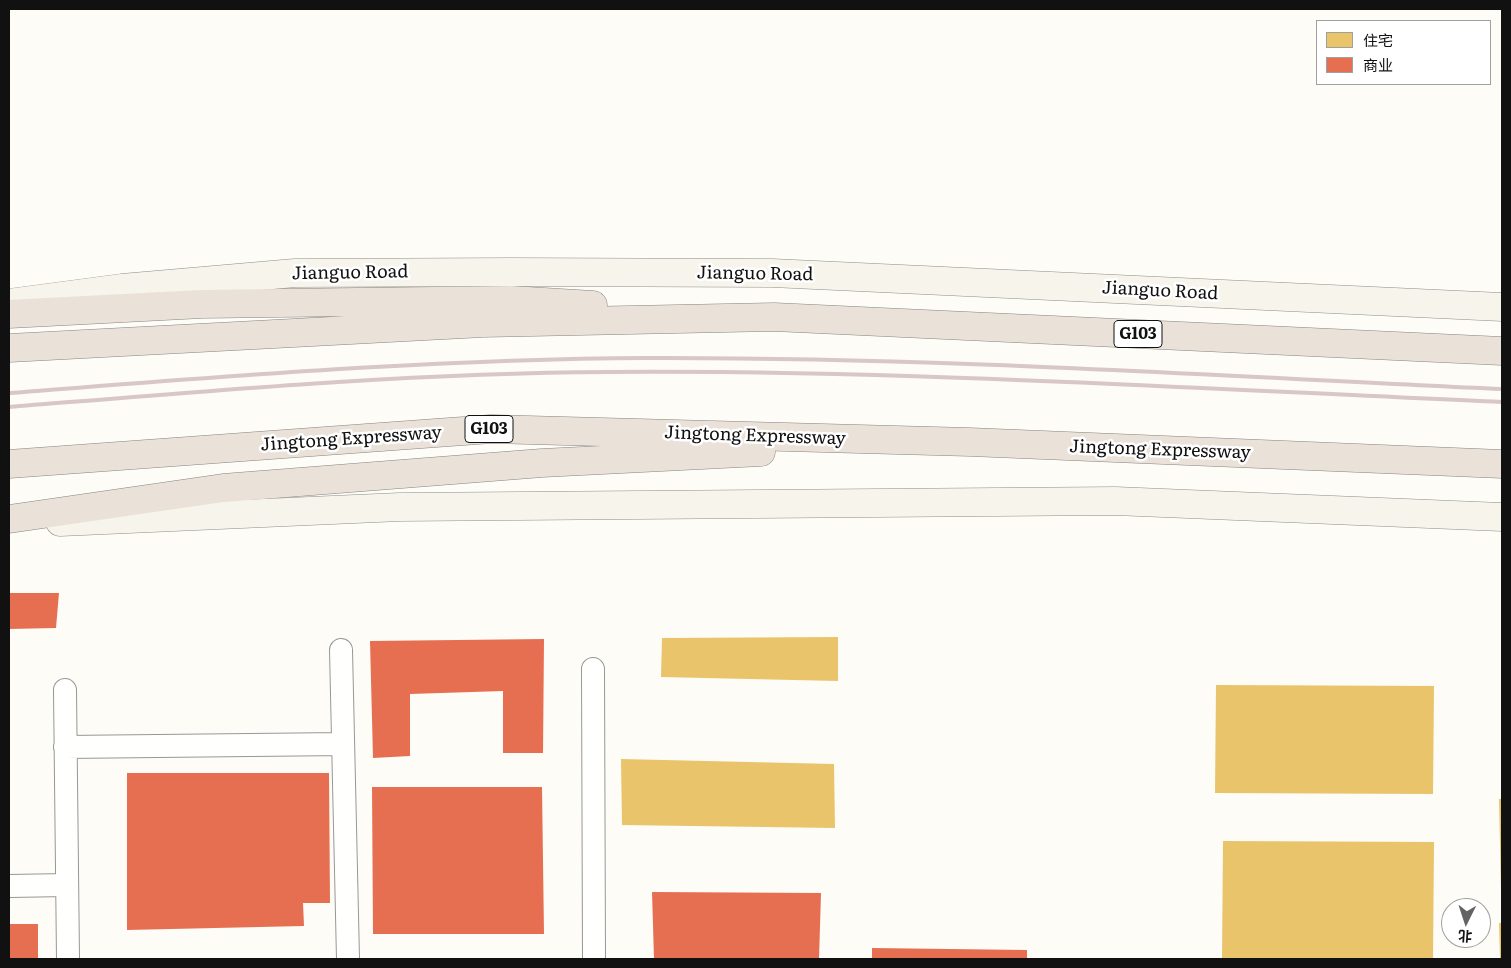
<!DOCTYPE html>
<meta charset="utf-8">
<style>
body{margin:0}
#map{position:relative;width:1511px;height:968px;overflow:hidden;background:#fdfcf7;font-family:Literata,"Noto Sans SC",serif}
canvas{display:block}
.frame{position:absolute;inset:0;border:10px solid #111;pointer-events:none}
.legend{position:absolute;left:1316px;top:20px;width:175px;height:65px;box-sizing:border-box;background:#fff;border:1px solid #a0a0a0;margin:0;padding:6px 9px;list-style:none;font-size:15px;color:#111}
.legend li{display:flex;align-items:center;gap:10px;height:25px}
.legend b{width:25px;border:1px solid #a0a0a0}
.north{position:absolute;left:1441px;top:898px;width:50px;height:50px;box-sizing:border-box;background:#fff;border:1px solid #a0a0a0;border-radius:50%;rotate:184deg;font-size:14px;font-weight:700;line-height:20px;text-align:center;color:#111}
.north::after{content:'';display:block;margin:auto;width:18px;height:22px;background:#646362;clip-path:polygon(50% 0,100% 100%,50% 72%,0 100%)}
</style>
<div id="map">
<canvas width="1511" height="968"></canvas>
<div class="frame"></div>
<ul class="legend">
<li><b style="height:14px;background:#e9c46a"></b>住宅</li>
<li><b style="height:14px;background:#e76f51"></b>商业</li>
</ul>
<div class="north">北</div>
</div>
<script>
const ctx = document.querySelector('canvas').getContext('2d');
ctx.lineJoin = 'round';
function fill(path, color) { ctx.fillStyle = color; ctx.fill(path, 'evenodd'); }
function stroke(path, color, width, dash) { ctx.strokeStyle = color; ctx.lineWidth = width; ctx.lineCap = dash ? 'butt' : 'round'; ctx.setLineDash(dash || []); ctx.stroke(path); }
function drawText(font, color, halo, rows, align = 'center') {
  ctx.font = font + ' Literata,serif'; ctx.lineWidth = 5; ctx.setLineDash([]); ctx.textBaseline = 'middle'; ctx.strokeStyle = halo; ctx.fillStyle = color; for (const [text, x, y, turn = 0] of rows) {
    ctx.save(); ctx.translate(x, y); ctx.rotate((+turn || 0) * Math.PI / 180); ctx.textAlign = isNaN(turn) ? turn : align; if (halo) ctx.strokeText(text, 0, 0); ctx.fillText(text, 0, 0); ctx.restore();
  }
}
const homes = new Path2D(`
 M 838,637 L 838,681 L 661,677 L 662,638 Z
 M 1216,685 L 1434,686 L 1433,794 L 1215,793 Z
 M 621,759 L 834,764 L 835,828 L 622,825 Z
 M 1499,799 L 1502,799 L 1502,890 L 1501,890 Z
 M 1223,841 L 1434,842 L 1433,959 L 1222,959 Z
 M 1499,923 L 1502,923 L 1502,959 L 1500,959 Z`);
const shops = new Path2D(`
 M 9,593 L 59,593 L 56,628 L 9,629 Z
 M 544,639 L 543,753 L 503,753 L 503,691 L 410,694 L 410,756 L 373,758 L 370,641 Z
 M 127,773 L 329,773 L 330,903 L 303,903 L 304,926 L 127,930 Z
 M 372,787 L 542,787 L 544,934 L 373,934 Z
 M 652,892 L 821,893 L 819,959 L 654,959 Z
 M 9,924 L 38,924 L 38,959 L 9,959 Z
 M 872,948 L 1027,950 L 1027,959 L 872,959 Z`);
const minor = new Path2D(`
 M 341,650 L 348,959
 M 593,669 L 594,959
 M 65,690 L 68,959
 M 65,747 L 343,744
 M 9,886 L 67,885`);
const secondary = new Path2D(`
 M 9,303 L 122,288 L 295,273 L 511,272 L 772,273 L 1502,307
 M 60,522 L 400,507 L 1115,501 L 1502,517`);
const motorway = new Path2D(`
 M 9,314 L 202,304 L 511,300 L 593,305
 M 9,348 L 483,323 L 774,317 L 1502,351
 M 9,464 L 491,429 L 970,442 L 1502,464
 M 9,519 L 223,488 L 542,463 L 761,452`);
const rail = new Path2D(`
 M 9,393 C 221,377 433,359 646,358 C 932,357 1217,376 1502,389
 M 9,407 C 208,391 408,373 609,372 C 907,370 1205,389 1502,402`);
const shields = [
 [1138,334,48],
 [489,429,48]
];
const shieldNames = [
 ["G103",1138,334],
 ["G103",489,429]
];
const streetNames = [
 ["Jianguo Road",350,273,-1],
 ["Jianguo Road",755,274,1],
 ["Jianguo Road",1160,291,3],
 ["Jingtong Expressway",755,436,2],
 ["Jingtong Expressway",351,439,-4],
 ["Jingtong Expressway",1160,450,2]
];
fill(homes, '#e9c46a');
fill(shops, '#e76f51');
stroke(minor, '#979795', 24);
stroke(secondary, '#8e8d8b', 29);
stroke(motorway, '#858482', 29);
stroke(minor, '#fffffe', 22);
stroke(secondary, '#f6f4eb', 28);
stroke(motorway, '#eae1d8', 28);
stroke(rail, '#d9c6c7', 4);
for (const [x, y, w] of shields) { const box = new Path2D(); box.roundRect(x - w / 2, y - 13.5, w, 27, 4); ctx.fillStyle = '#fff'; ctx.fill(box); stroke(box, '#111', 1); }
drawText('bold 16px', '#111', null, shieldNames);
drawText('18px', '#111', '#fff', streetNames);
</script>
